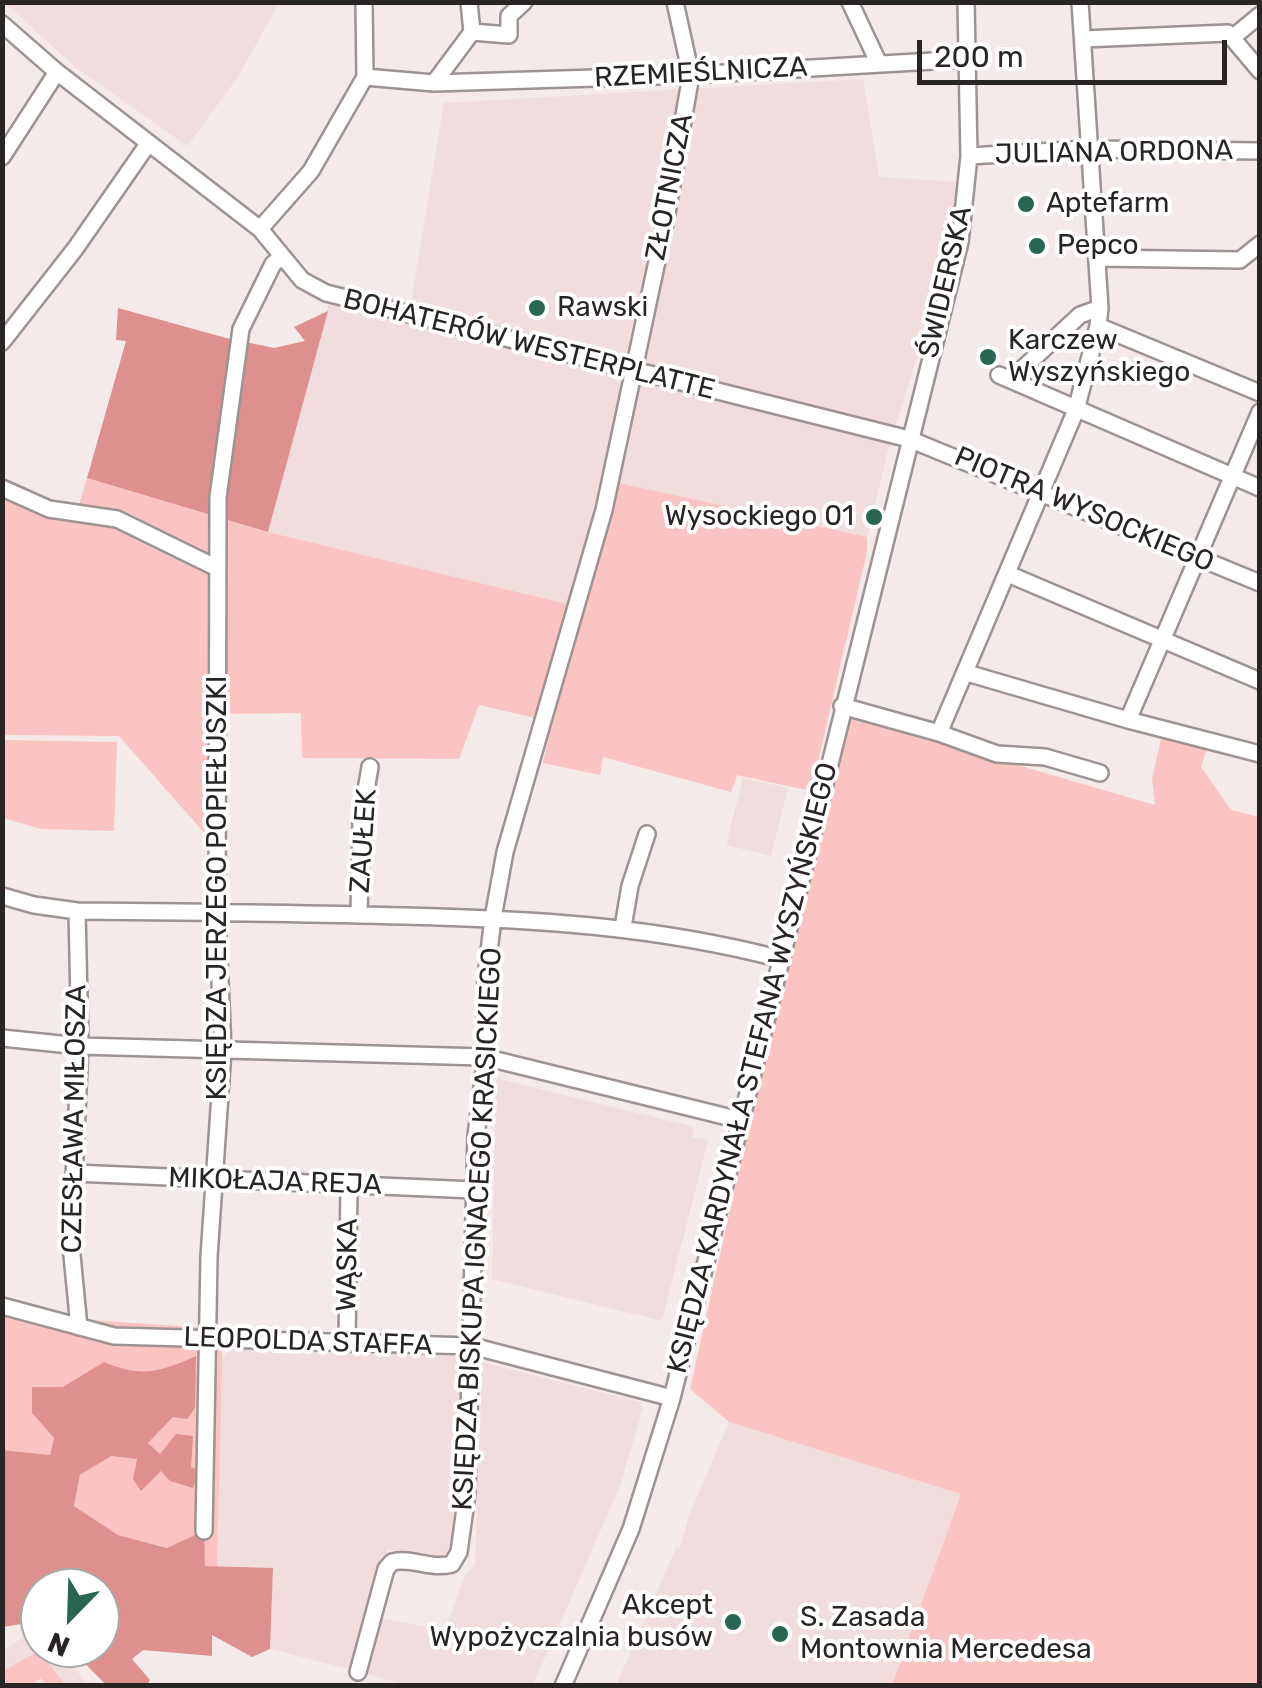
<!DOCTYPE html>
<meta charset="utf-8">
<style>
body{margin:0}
#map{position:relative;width:1262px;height:1688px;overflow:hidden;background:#f4eae9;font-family:Rubik,sans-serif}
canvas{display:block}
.frame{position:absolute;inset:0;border:5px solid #292525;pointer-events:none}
.north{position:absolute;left:20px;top:1568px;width:100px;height:100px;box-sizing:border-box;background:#fff;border:2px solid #a9a8a8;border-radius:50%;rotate:203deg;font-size:28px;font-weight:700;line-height:40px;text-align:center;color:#292525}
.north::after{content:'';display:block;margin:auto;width:35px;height:45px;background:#286653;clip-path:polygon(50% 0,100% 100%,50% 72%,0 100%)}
.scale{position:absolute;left:917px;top:40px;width:310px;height:45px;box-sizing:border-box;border:5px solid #292525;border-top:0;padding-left:12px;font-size:30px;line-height:35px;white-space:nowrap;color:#292525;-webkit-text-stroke:8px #fff;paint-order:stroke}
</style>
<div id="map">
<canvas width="1262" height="1688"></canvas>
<div class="frame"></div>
<div class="north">N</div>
<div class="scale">200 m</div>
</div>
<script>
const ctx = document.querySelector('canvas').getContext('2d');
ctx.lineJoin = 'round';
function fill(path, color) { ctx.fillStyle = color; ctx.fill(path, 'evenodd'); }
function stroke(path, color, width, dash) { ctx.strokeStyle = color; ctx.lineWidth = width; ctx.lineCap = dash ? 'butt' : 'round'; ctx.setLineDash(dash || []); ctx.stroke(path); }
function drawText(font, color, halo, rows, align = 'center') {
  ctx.font = font + ' Rubik,sans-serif'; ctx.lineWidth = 8; ctx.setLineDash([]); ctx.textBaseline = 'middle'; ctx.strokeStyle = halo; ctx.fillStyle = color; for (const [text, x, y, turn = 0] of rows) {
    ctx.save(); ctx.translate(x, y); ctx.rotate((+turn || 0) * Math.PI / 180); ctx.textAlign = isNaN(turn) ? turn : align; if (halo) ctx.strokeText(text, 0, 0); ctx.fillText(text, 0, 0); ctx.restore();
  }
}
const built = new Path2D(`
 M 5,3 L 279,3 L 238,77 L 187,146 L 74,66 Z
 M 863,79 L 879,177 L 960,182 L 939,287 L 888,450 L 867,537 L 610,481 L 577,606 L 268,532 L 331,295 L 409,315 L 444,103 Z
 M 743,778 L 788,788 L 771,856 L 726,845 Z
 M 500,1079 L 694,1127 L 692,1137 L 708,1140 L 662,1321 L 492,1279 L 496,1081 Z
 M 231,1348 L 462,1356 L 464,1457 L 455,1550 L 437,1561 L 387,1549 L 353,1670 L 270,1649 L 273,1568 L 217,1566 L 220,1361 Z
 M 482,1362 L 639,1402 L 643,1407 L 620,1486 L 533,1685 L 408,1685 L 366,1674 L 381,1618 L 445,1631 L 465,1575 L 475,1565 Z
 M 729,1422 L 961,1494 L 892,1685 L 616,1686 L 676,1548 L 680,1548 L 689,1516 Z
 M 32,1631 L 40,1635 L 40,1648 L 61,1648 L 87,1685 L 3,1686 L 3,1651 Z`);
const green = new Path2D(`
 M 87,478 L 268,532 L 576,606 L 610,481 L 867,537 L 867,552 L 811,791 L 737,775 L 731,792 L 603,757 L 600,775 L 543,763 L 552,722 L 479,705 L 459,759 L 302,758 L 301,713 L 210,714 L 207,836 L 119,736 L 3,735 L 3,497 L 74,521 Z
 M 849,716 L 1155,805 L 1152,779 L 1162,735 L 1208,745 L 1201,767 L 1231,810 L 1259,817 L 1259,1685 L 892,1685 L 961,1494 L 729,1422 L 690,1389 L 786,960 Z
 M 3,740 L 117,742 L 114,831 L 41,829 L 3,818 Z
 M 3,1297 L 91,1320 L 223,1329 L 217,1566 L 204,1566 L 168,1548 L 118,1535 L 74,1506 L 80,1475 L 110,1456 L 137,1459 L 160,1455 L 148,1443 L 173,1417 L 195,1357 C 160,1372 141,1378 104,1363 L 63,1387 L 32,1413 L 54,1438 L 50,1455 L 3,1450 Z
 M 37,1652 L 43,1655 L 65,1685 L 46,1685 L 41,1678 L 30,1685 L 3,1685 L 3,1671 Z`);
const forest = new Path2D(`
 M 118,308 L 226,338 L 274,348 L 305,341 L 294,327 L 328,311 L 268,532 L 87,478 L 126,341 L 116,340 Z
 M 196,1356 L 195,1408 L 187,1419 L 173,1417 L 148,1443 L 160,1454 L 176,1434 L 193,1436 L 191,1467 L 199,1471 L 193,1488 L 170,1481 L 161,1471 L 141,1491 L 133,1479 L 137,1459 L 111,1456 L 80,1475 L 74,1506 L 118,1535 L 167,1548 L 204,1531 L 205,1566 L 273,1568 L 270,1649 L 252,1657 L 212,1635 L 212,1656 L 143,1650 L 132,1659 L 150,1680 L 147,1685 L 106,1685 L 70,1648 L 100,1648 L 100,1588 L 40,1588 L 40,1621 L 3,1627 L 3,1450 L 50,1455 L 54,1438 L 32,1413 L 32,1387 L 63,1387 L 104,1362 C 141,1378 160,1372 196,1356 Z`);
const minor = new Path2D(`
 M 850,2 L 879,64
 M 2,24 L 57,72 L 260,229 L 302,280 L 326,293 L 909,439 L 1260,583
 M 472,32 L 509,35 L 509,16 L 524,2
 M 1232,38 L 1260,15
 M 1083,39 L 1228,33 L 1260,71
 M 365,77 L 434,83 L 691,75 L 968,59
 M 434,83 L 472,32 L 469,2
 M 969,156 L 1089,149 L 1260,151
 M 2,157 L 57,72
 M 260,229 L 311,171 L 365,77 L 364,2
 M 1098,258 L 1240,260 L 1260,244
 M 1098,326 L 1260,393
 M 2,342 L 75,249 L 148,144
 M 999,375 L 1260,488
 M 1017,382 L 1019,372 L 1080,315 L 1100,308
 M 2,488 L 49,509 L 117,519 L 217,568
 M 1008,574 L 1260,681
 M 967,673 L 1128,720 L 1260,754
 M 842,706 L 939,733 L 1076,410 L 1098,326 L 1100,308 L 1080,2
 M 1128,720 L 1260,412
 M 939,733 L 997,754 L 1045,757 L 1100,773
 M 2,896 L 34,905 L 77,911 C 186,912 295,913 404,916 C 533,919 655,926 781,959
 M 77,911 L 80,1046 L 71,1245 L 79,1327
 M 359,915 L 361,819 L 370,767
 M 623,927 L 630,886 L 647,834
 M 2,1038 L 80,1046 L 484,1057 L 740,1120
 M 74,1173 L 475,1190
 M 2,1306 L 114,1336 L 472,1346 L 672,1398
 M 347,1344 L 349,1185
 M 204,1531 L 209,1257 L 223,1050 L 217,912 L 218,497 L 241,329 L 273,264 L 281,257
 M 358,1672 L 386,1569 L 392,1562 C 413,1557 430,1570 452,1564 L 459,1552 L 467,1494 L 476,1136 L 484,1072 L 486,977 L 493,918 L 505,852 L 604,510 L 666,219 L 691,75 L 675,2
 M 563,1686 L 631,1529 L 672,1398 L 960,242 L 969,156 L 966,2`);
const markers = [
 [1026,204,10,"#286653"],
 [1037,246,10,"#286653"],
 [537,308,10,"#286653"],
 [988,357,10,"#286653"],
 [874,517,10,"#286653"],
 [733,1622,10,"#286653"],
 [780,1634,10,"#286653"]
];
const streetNames = [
 ["RZEMIEŚLNICZA",701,73,-3],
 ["JULIANA ORDONA",1114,153,-1],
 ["ZŁOTNICZA",670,187,-79],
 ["ŚWIDERSKA",946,282,-77],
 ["BOHATERÓW WESTERPLATTE",529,345,14],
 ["PIOTRA WYSOCKIEGO",1084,510,23],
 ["ZAUŁEK",364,841,-86],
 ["KSIĘDZA JERZEGO POPIEŁUSZKI",218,888,-90],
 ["KSIĘDZA KARDYNAŁA STEFANA WYSZYŃSKIEGO",753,1068,-76],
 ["CZESŁAWA MIŁOSZA",75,1119,-89],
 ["MIKOŁAJA REJA",275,1182,2],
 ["KSIĘDZA BISKUPA IGNACEGO KRASICKIEGO",478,1229,-87],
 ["WĄSKA",348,1265,-89],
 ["LEOPOLDA STAFFA",308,1342,2]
];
const poiNames = [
 ["Aptefarm",1046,204],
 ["Pepco",1057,246],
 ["Rawski",557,308],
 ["Karczew",1008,341],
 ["Wyszyńskiego",1008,373],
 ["Wysockiego 01",854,517,"right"],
 ["Akcept",713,1606,"right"],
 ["Wypożyczalnia busów",713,1638,"right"],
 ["S. Zasada",800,1618],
 ["Montownia Mercedesa",800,1650]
];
fill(built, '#f1dddd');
fill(green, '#fbc4c2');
fill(forest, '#de908f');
stroke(minor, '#9d9393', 20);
stroke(minor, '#fff', 15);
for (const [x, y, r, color] of markers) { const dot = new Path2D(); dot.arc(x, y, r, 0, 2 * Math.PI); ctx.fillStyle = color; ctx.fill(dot); stroke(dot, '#fff', 4); }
drawText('28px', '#292525', '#fff', streetNames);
drawText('28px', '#292525', '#fff', poiNames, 'left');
</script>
